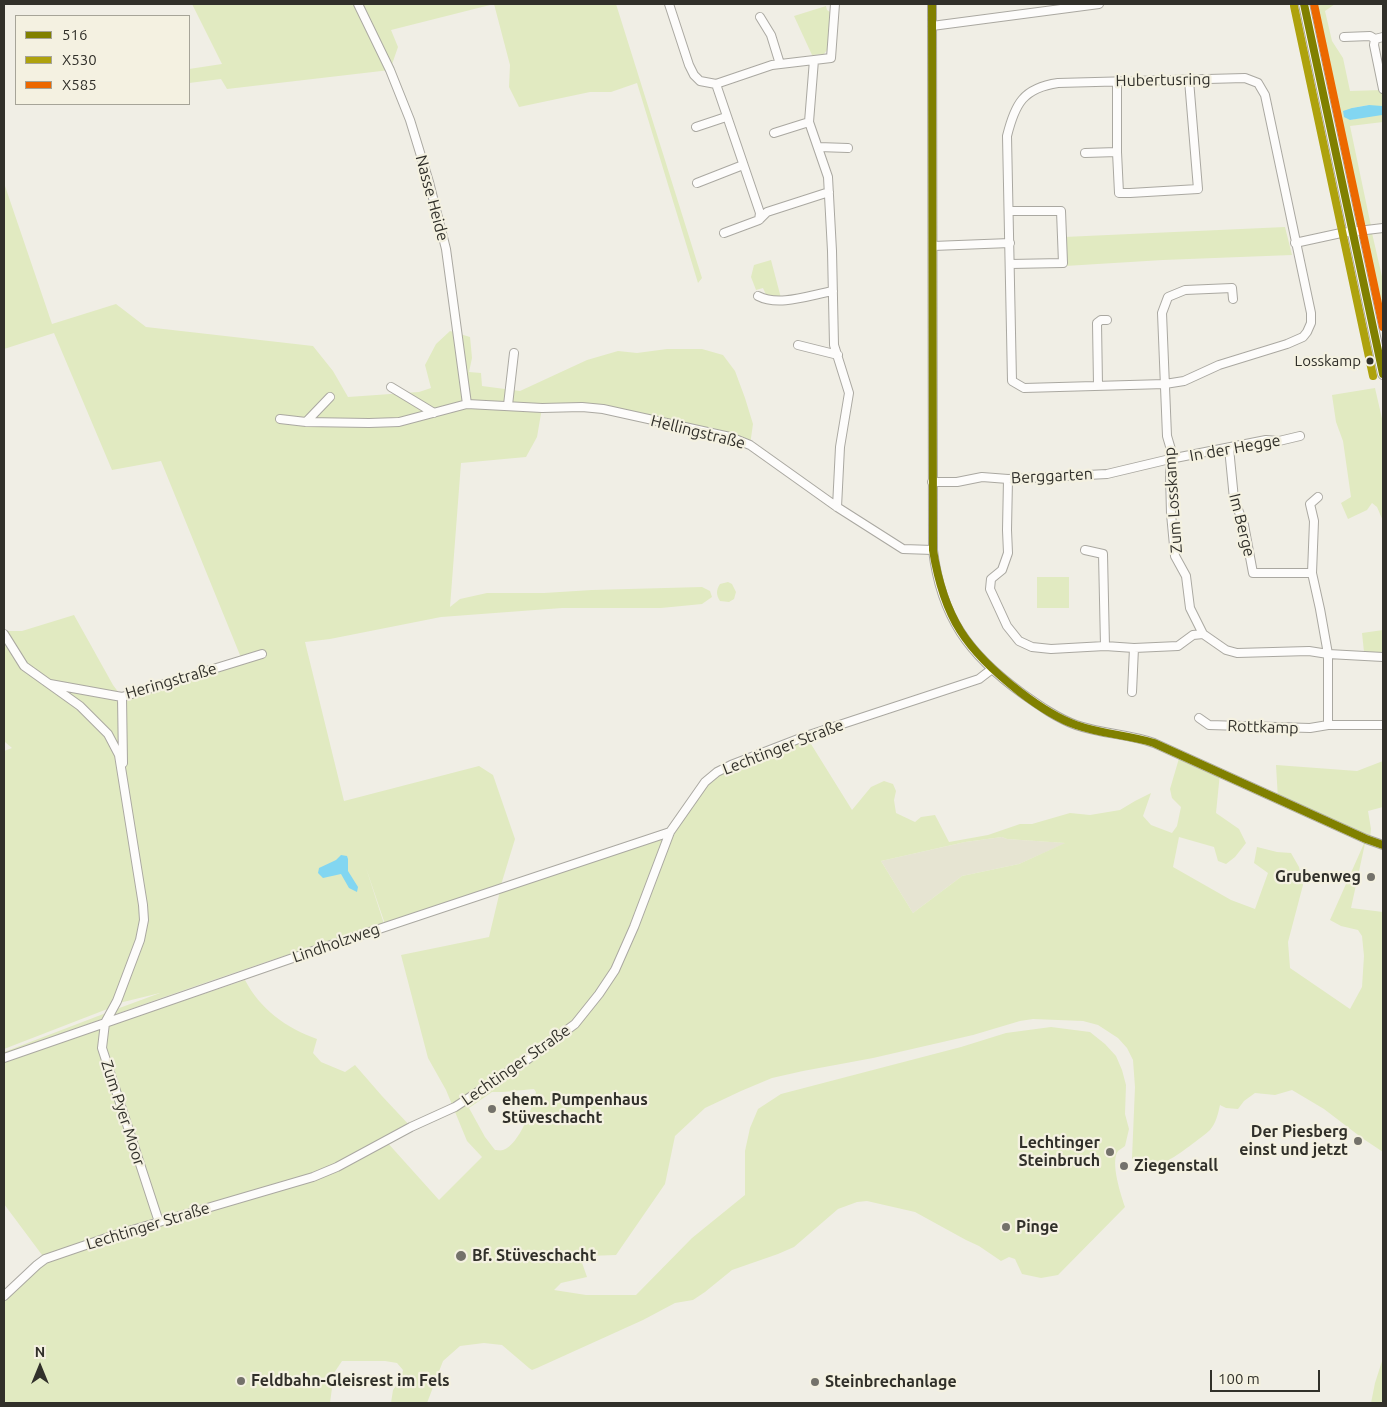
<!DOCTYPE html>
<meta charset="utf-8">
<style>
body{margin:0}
#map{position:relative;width:1387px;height:1407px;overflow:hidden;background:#f0eee5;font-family:Ubuntu,sans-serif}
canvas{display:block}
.frame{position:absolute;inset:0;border:5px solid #31302a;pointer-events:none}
.legend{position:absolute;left:15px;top:15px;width:175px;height:90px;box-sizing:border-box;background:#f4f1e1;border:1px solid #a6a498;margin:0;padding:6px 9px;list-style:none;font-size:15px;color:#31302a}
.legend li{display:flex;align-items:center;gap:10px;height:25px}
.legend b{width:25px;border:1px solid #a6a498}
.north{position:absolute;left:15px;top:1342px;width:50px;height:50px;-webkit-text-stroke:4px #f4f1e1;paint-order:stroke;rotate:0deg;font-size:14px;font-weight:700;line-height:20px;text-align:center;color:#31302a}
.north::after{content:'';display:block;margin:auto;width:18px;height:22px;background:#31302a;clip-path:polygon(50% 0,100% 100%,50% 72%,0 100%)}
.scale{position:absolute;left:1210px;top:1370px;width:110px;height:22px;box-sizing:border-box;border:2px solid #31302a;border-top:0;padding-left:6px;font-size:15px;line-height:18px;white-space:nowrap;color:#31302a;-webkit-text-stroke:4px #f4f1e1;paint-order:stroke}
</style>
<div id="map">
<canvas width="1387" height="1407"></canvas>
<div class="frame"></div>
<ul class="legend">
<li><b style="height:6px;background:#808000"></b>516</li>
<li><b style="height:6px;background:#aea20d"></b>X530</li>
<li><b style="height:6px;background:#ec6800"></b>X585</li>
</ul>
<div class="north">N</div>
<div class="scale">100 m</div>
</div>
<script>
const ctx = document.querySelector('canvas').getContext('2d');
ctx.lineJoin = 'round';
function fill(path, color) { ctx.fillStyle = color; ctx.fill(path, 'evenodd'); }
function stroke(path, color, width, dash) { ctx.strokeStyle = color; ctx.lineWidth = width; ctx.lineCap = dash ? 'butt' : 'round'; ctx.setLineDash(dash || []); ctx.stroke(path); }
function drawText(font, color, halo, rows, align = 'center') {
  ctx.font = font + ' Ubuntu,sans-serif'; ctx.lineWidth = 4.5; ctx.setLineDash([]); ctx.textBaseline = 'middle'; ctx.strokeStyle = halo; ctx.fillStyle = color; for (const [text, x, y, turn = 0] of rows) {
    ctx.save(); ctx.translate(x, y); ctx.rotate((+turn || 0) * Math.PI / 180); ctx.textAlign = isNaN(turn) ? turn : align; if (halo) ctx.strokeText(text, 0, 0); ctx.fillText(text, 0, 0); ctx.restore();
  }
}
const built = new Path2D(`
 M 1002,837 L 1007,839 L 1066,843 L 1019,864 L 962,876 L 913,913 L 881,861 L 965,842 Z`);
const green = new Path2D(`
 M 192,4 L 616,4 L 702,278 L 698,283 L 637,83 L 611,92 L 590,92 L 519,107 L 509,87 L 510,65 L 494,4 L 391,30 L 398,47 L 390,70 L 227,89 L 221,79 L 189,83 L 189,69 L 222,64 Z
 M 1313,4 L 1335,4 L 1325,11 L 1332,41 L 1343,58 L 1350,91 L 1383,90 L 1383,122 L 1350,126 L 1371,226 L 1363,224 L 1345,135 L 1338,121 ZM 1369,105 L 1360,118 L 1350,120 L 1352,108 Z
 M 826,6 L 827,10 L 830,12 L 829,47 L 824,54 L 812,55 L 794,16 Z
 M 4,183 L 52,324 L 116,304 L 146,327 L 313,346 L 333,371 L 348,397 L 419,392 L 431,388 L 425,365 L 436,344 L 450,331 L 470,337 L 472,358 L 469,372 L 481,373 L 482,386 L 520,391 L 587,360 L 618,351 L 637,353 L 667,349 L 702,349 L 723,355 L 735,371 L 745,398 L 753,424 L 750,445 L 603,409 L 542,408 L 537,437 L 526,457 L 461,463 L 450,607 L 460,599 L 487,593 L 544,593 L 592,590 L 702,587 L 710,591 L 712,597 L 702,604 L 661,608 L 562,608 L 441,617 L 330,639 L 305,642 L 344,801 L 479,766 L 493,775 L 515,839 L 501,885 L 385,924 L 366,868 L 384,924 C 283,955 184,990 85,1025 C 58,1035 31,1047 4,1056 L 4,1052 L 106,1013 L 160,993 L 115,1004 L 110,1008 L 4,1049 L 4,751 L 12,748 L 5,742 L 4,740 L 4,631 L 22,631 L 74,615 L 113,685 L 122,697 L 242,660 L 161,461 L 112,470 L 54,333 L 4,349 Z
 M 1285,227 L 1292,255 L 1163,260 L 1065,266 L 1064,237 Z
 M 1372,233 L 1383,281 L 1383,317 L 1365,237 Z
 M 771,260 L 781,298 L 767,297 L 763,288 L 756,290 L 751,277 L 754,265 Z
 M 1375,388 L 1383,423 L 1383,521 L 1377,507 L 1372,503 L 1367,510 L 1348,519 L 1341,503 L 1351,497 L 1343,441 L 1336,422 L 1332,395 Z
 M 1037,577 L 1069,577 L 1069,608 L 1037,608 Z
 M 728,582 L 732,584 L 736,592 L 734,599 L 729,602 L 720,601 C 716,595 716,590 720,584 Z
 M 1383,630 L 1383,652 L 1364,652 L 1362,633 Z
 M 806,736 L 852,810 L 871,787 L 884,781 L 893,784 L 896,791 L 894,800 L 896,813 L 915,822 L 921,817 L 935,815 L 949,842 L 988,835 L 1020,824 L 1032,824 L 1070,813 L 1090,815 L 1120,810 L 1135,801 L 1151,793 L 1143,816 L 1151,825 L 1172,833 L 1177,826 L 1181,807 L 1172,798 L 1170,789 L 1180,755 L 1220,773 L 1216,813 L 1239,829 L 1246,843 L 1235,857 L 1226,864 L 1218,861 L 1214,847 L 1179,837 L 1173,867 L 1231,900 L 1255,909 L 1268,873 L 1254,863 L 1257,847 L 1277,852 L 1291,853 L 1299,867 L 1303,885 L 1288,942 L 1290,968 L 1350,1009 L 1362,987 L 1364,956 L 1362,936 L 1358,930 L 1341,926 L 1330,920 L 1366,839 L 1278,799 L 1276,765 L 1357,771 L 1383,761 L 1383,807 L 1368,811 L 1371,829 L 1370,840 L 1366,839 L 1351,908 L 1383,912 L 1383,1152 L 1362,1138 L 1324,1109 L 1292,1090 L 1275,1095 L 1255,1093 L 1244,1101 L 1238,1109 L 1226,1108 L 1220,1105 C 1218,1114 1216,1123 1210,1130 C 1206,1134 1200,1138 1195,1142 C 1179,1154 1158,1171 1136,1167 L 1132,1158 L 1135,1087 L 1133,1060 L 1127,1048 L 1118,1038 L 1098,1025 L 1083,1021 L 1033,1019 L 1020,1021 L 973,1035 L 873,1058 L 803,1071 L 772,1078 L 741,1091 L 705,1108 L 675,1136 L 665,1184 L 616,1255 L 589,1256 L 582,1248 L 580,1257 L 587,1277 L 561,1283 L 554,1290 L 586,1295 L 636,1295 L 692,1238 L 745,1195 L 745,1151 L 750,1128 L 758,1109 L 781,1094 L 961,1047 L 1006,1033 L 1051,1027 L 1090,1032 L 1105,1044 L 1116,1056 L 1122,1070 L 1126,1085 L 1125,1114 L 1129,1129 L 1125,1146 C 1123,1148 1120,1149 1118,1151 C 1110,1162 1121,1195 1125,1207 L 1058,1275 L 1041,1278 L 1022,1274 L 1015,1259 L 1009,1257 L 1001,1261 L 979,1246 L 966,1240 L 915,1212 L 867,1201 L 857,1202 L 838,1209 L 794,1247 L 778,1254 L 732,1270 L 705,1292 L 693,1300 L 675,1303 L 643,1320 L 537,1368 L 532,1370 L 529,1368 L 502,1345 L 484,1343 L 460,1346 L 443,1361 L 427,1403 L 391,1403 L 393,1390 L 401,1379 L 403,1370 L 397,1363 L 385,1361 L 342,1361 L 334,1373 L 330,1403 L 4,1403 L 4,1296 L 45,1259 L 4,1204 L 4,1061 L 245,980 C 260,1009 286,1028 317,1039 L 313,1053 L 321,1062 L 345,1072 L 355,1065 L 382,1096 L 411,1127 L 386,1141 L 439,1200 L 482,1157 L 467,1141 L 446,1090 L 428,1058 L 401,955 L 489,937 L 500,891 L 670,832 L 717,772 ZM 1002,837 L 1007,839 L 1065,843 L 1019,864 L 962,876 L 913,913 L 881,861 L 965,842 ZM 534,1089 L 536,1092 C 533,1107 519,1145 503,1150 C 500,1151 498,1150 495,1150 L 485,1137 L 469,1108 L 492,1092 L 503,1092 Z
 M 1383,1358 L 1383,1403 L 1371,1403 L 1375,1383 Z`);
const water = new Path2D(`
 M 1369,105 L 1382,106 L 1382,115 L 1350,120 L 1344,117 L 1343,111 L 1352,108 Z
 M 341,855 L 347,856 L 348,859 L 348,871 L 358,887 L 357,892 L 349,888 L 341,874 L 323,878 L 318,873 L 319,868 L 336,860 Z`);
const minor = new Path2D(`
 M 358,4 L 390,70 L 410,120 L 429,182 L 446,249 L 467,404
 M 669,4 L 689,65 L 694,75 L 700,81 L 716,84 L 772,65 L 831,58 L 835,4
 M 932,4 L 933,550 C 941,617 969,655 1023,694 C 1040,706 1057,718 1076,725 C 1102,734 1129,734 1154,743 L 1366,839 L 1383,845
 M 760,17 L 771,35 L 780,64
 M 932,26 L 1099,4
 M 1344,37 L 1370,36 L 1375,39
 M 1383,37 L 1375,39 L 1374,45 L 1383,89
 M 814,60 L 809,122 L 828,177 L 832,251 L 834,345 L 849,393 L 840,447 L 837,507
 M 1245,78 L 1258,83 L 1265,95 L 1311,313 L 1311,323 L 1307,332 L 1303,337 L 1287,344 L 1219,365 L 1184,381 L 1165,384 L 1024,388 L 1012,381 L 1007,136 C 1015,104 1023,88 1058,83 Z
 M 1117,81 L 1117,152 L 1119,193 L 1130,193 L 1198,189 L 1189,80
 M 716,84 L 760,213 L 759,220 L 767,212 L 829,192
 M 696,127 L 726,117
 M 774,133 L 809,122
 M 818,147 L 848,148
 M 1085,153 L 1117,152
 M 697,183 L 743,165
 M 1009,211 L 1061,211 L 1063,263 L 1010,264
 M 724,233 L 759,220
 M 1295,243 L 1341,233 L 1383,228
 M 933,246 L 1010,243
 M 758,296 C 779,307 810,295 833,291
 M 1233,299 L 1232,288 L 1185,290 L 1168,297 L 1162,313 L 1167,436 L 1172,453 L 1170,474 L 1171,514 L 1175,556 L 1186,576 L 1190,608 L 1203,634 L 1226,650 L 1237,653 L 1309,651 L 1328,654 L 1383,657
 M 798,345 L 838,355
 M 1098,385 L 1097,323 L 1101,320 L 1107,320
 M 391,387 L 434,413
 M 508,405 L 514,353
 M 280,419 L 306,422 L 369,423 L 399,422 L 467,404 L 542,408 L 582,407 L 603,409 L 730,437 L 750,445 L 837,507 L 903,549 L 933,550
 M 306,422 L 330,397
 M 1229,448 L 1234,499 L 1244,525 L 1253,573 L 1312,573
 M 1008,479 L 1007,530 L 1008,553 L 1002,570 L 991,579 L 990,589 L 1007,626 L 1019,641 L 1032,647 L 1051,649 L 1105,646 L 1134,648 L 1178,646 L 1193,635 L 1203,634
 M 932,482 L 957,482 L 982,477 L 1008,479 L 1107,474 L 1170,459 L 1266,440 L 1279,441 L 1300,436
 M 1085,550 L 1103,554 L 1105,646
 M 4,634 L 24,666 L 80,706 L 108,734 L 119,755 L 143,905 L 144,920 L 140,940 L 117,1001 L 105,1023 L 102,1048 L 159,1222
 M 50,684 L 122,697 L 262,654
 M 1132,692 L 1134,648
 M 122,697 L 123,763
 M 1199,718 L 1209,725 L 1310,728 L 1328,725 L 1328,654 L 1320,609 L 1312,573 L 1314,521 L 1310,504 L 1318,497
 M 1328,725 L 1383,725
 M 4,1058 L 316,950 L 670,832
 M 4,1296 L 37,1265 L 45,1259 L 115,1235 L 313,1177 L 337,1167 L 411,1127 L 455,1107 L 528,1059 L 575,1024 L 599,994 L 615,970 L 634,927 L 670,832 L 705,782 L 717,772 L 731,765 L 806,736 L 979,679 L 992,669`);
const tertiary = new Path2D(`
 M 1304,4 L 1383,374`);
const bus1 = new Path2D(`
 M 932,4 L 933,550 C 944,618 966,650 1020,692 C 1037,705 1056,718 1076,725 C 1101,734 1128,735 1154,743 L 1366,839 L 1383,845
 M 1304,4 L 1383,374`);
const bus2 = new Path2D(`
 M 1294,6 L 1373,376`);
const bus3 = new Path2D(`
 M 1314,4 L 1383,327`);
const markers = [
 [1370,361,4.5,"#31302a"],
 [1371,877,5,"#74726b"],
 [492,1109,5,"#74726b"],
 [1358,1141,5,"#74726b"],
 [1110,1152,5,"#74726b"],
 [1124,1166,5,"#74726b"],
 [1006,1227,5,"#74726b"],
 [461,1256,6,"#74726b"],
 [241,1381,5,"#74726b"],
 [815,1382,5,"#74726b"]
];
const busNames = [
 ["Losskamp",1361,361]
];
const streetNames = [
 ["Hubertusring",1163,80,-1],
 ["Nasse Heide",432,198,75],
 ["Hellingstraße",698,432,14],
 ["In der Hegge",1235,448,-10],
 ["Berggarten",1052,476,-3],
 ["Zum Losskamp",1173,500,-94],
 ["Im Berge",1242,525,76],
 ["Heringstraße",171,681,-16],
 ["Rottkamp",1263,727,2],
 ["Lechtinger Straße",783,747,-21],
 ["Lindholzweg",336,943,-19],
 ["Lechtinger Straße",516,1065,-35],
 ["Zum Pyer Moor",123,1113,72],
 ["Lechtinger Straße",148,1226,-17]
];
const poiNames = [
 ["Grubenweg",1361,877,"right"],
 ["ehem. Pumpenhaus",502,1100],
 ["Stüveschacht",502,1118],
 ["Der Piesberg",1348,1132,"right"],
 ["einst und jetzt",1348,1150,"right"],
 ["Lechtinger",1100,1143,"right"],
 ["Steinbruch",1100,1161,"right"],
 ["Ziegenstall",1134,1166],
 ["Pinge",1016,1227],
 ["Bf. Stüveschacht",472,1256],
 ["Feldbahn-Gleisrest im Fels",251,1381],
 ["Steinbrechanlage",825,1382]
];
fill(built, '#e6e4d2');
fill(green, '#e1eac1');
fill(water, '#82d6f1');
stroke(minor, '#aaa8a1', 10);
stroke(tertiary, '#aaa8a1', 12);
stroke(minor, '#fdfcfb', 8);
stroke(tertiary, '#fdfcfb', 10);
stroke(bus1, '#808000', 8);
stroke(bus2, '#aea20d', 8);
stroke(bus3, '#ec6800', 8);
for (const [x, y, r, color] of markers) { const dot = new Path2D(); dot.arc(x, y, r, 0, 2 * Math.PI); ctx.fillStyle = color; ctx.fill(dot); stroke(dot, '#f4f1e1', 2); }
drawText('15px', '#31302a', '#f4f1e1', busNames, 'right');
drawText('16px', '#31302a', '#f4f1e1', streetNames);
drawText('bold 16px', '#31302a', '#f4f1e1', poiNames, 'left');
</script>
